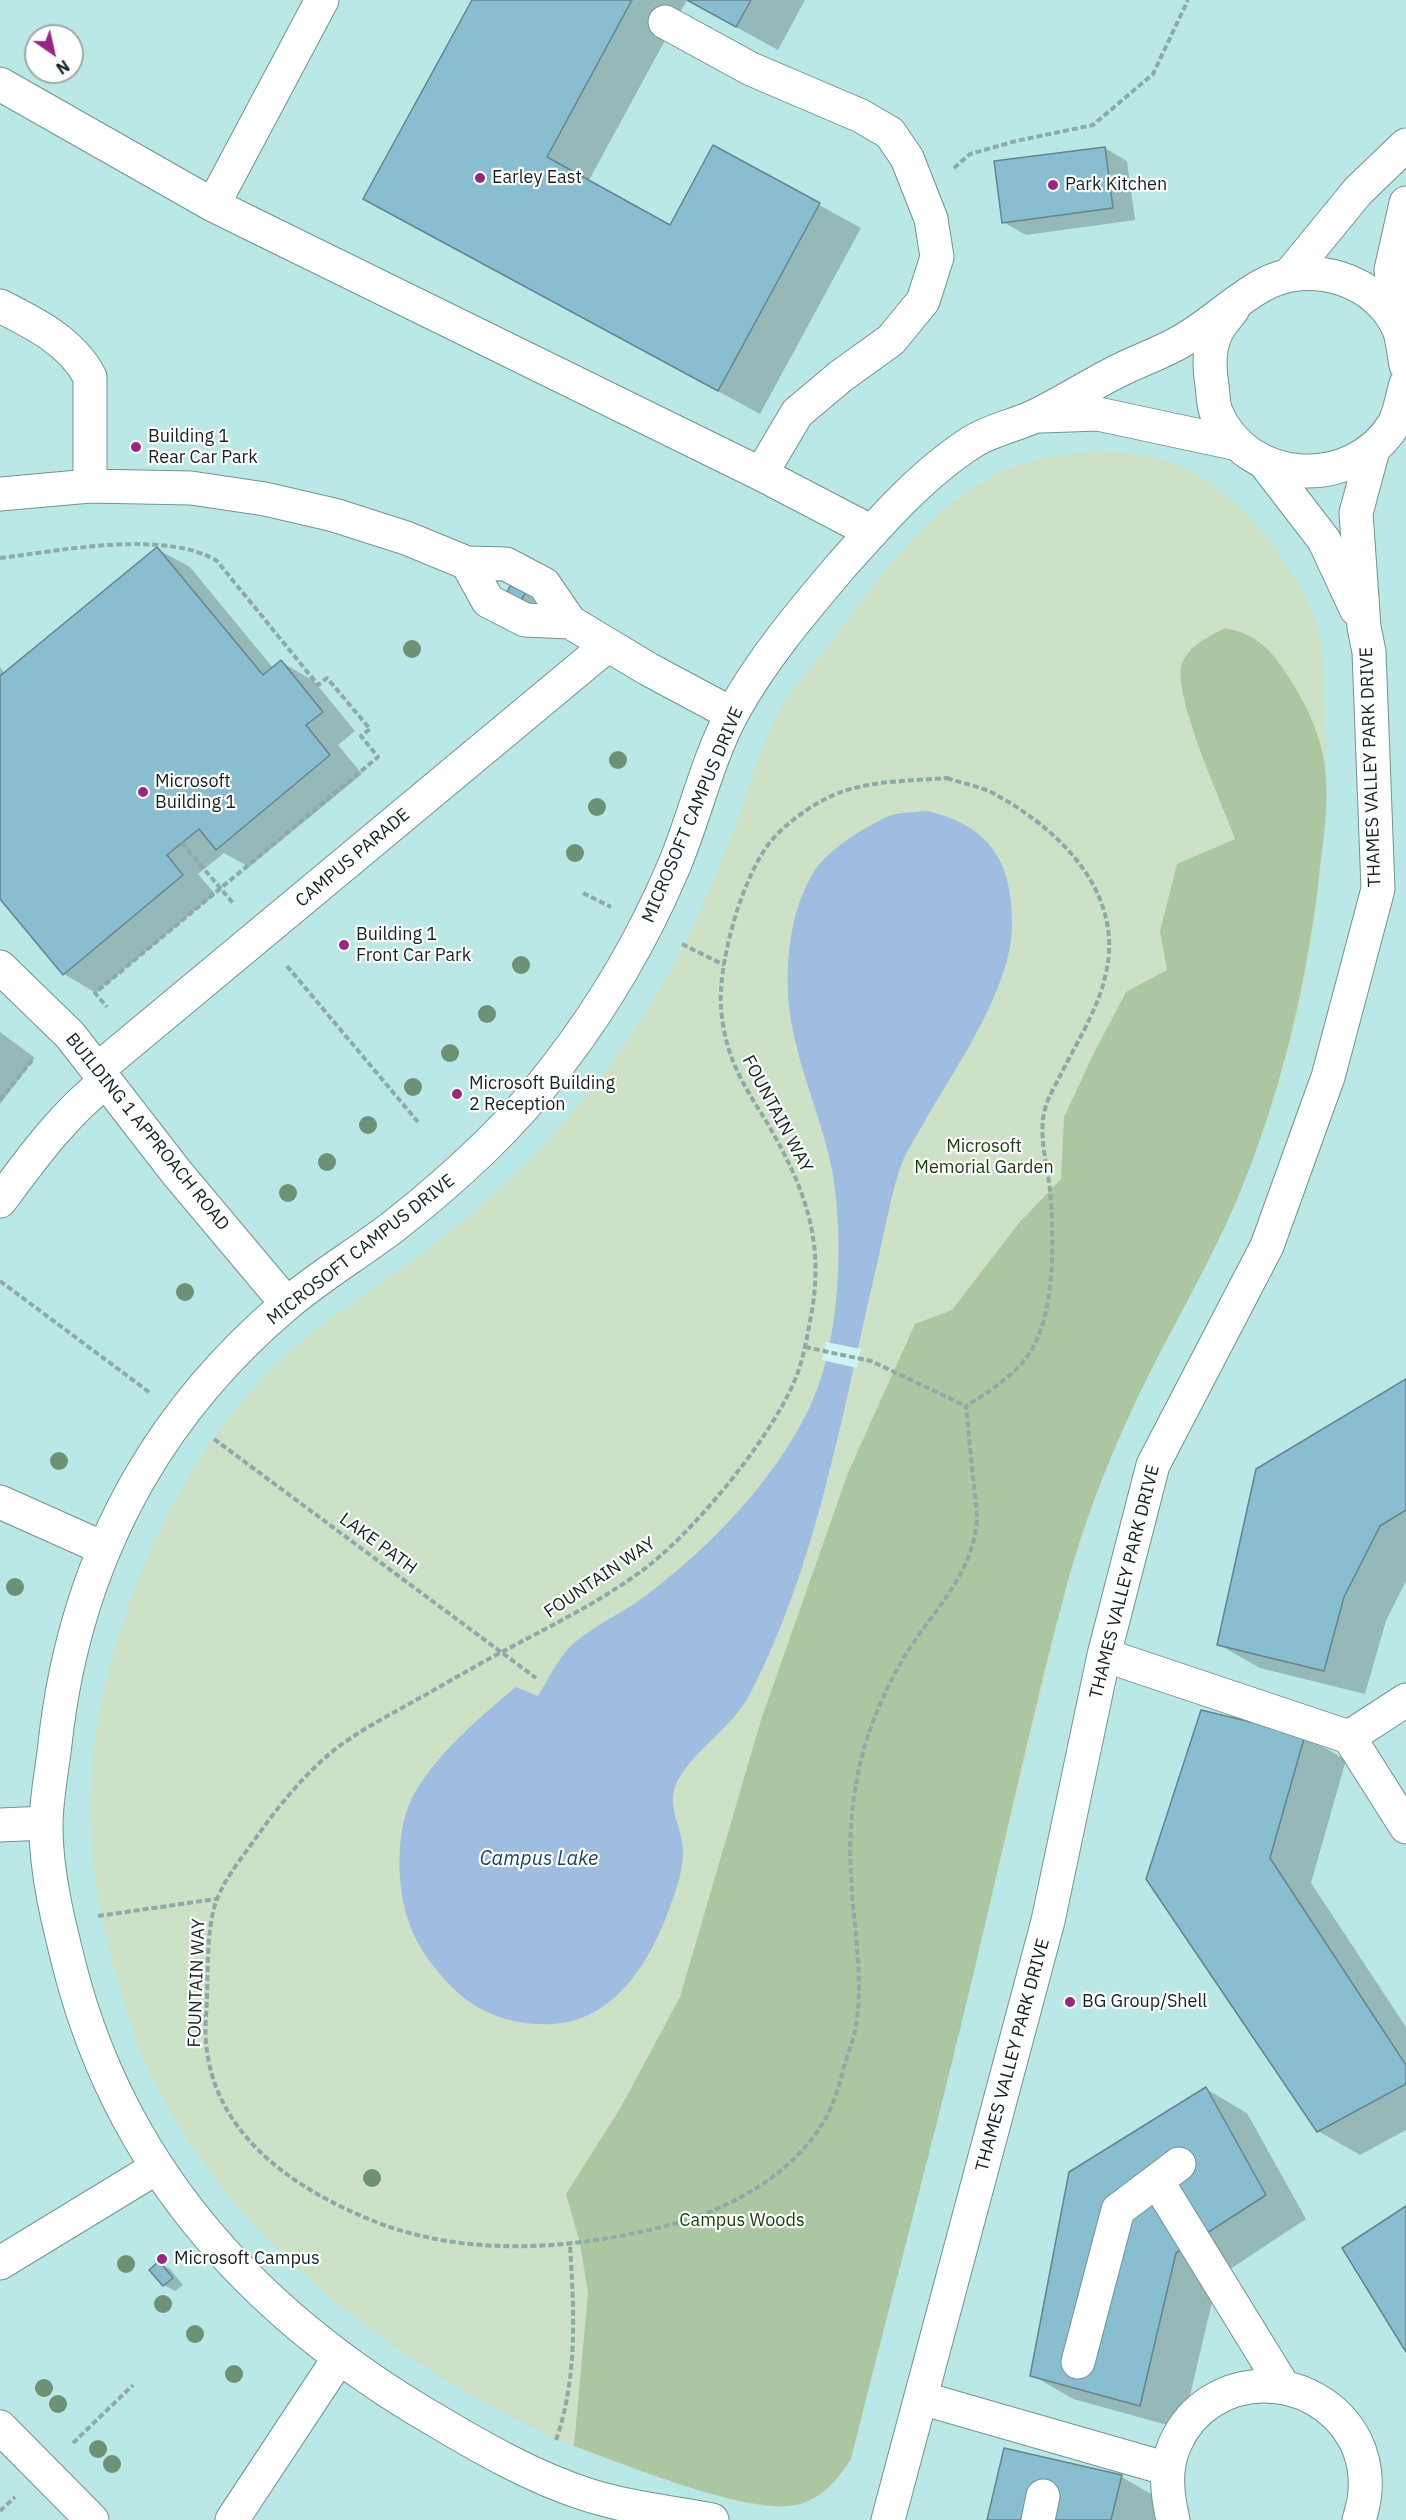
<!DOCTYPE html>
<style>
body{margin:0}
#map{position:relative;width:1406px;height:2520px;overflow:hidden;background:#d0f4f4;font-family:"IBM Plex Sans",sans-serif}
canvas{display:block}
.north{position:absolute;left:24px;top:24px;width:60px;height:60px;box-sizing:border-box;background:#fff;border:2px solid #a1a7a7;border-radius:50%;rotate:146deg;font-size:16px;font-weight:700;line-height:24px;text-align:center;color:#152322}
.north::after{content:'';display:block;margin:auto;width:21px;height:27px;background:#972685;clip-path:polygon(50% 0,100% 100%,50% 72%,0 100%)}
</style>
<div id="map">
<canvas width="1406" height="2520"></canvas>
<div class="north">N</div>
</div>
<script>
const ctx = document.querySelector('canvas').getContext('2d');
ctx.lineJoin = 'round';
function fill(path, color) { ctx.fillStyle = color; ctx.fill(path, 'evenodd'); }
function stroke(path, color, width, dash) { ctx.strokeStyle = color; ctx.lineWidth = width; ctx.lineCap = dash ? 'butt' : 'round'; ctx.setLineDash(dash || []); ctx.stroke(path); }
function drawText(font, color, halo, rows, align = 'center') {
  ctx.font = font + ' "IBM Plex Sans",sans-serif'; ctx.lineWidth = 4.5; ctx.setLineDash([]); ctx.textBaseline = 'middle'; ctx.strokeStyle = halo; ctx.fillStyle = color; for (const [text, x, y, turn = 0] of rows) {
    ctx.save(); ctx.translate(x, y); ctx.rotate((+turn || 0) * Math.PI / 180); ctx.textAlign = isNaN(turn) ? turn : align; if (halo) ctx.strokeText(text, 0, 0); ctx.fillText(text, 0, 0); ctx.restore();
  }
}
const built = new Path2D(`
 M 0,0 L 1406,0 L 1406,2520 L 0,2520 ZM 36,36 L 72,36 L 72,72 L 36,72 Z`);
const green = new Path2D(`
 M 1096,450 C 1126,453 1156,455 1183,467 C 1238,493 1299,568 1317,625 C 1325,653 1324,685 1325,713 C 1331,863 1307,1020 1253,1160 C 1222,1243 1175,1319 1137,1399 C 1109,1456 1088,1515 1070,1575 C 1058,1614 1050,1655 1041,1694 C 1023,1770 1004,1845 986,1921 C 943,2101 896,2280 851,2459 C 838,2480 821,2499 796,2505 C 764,2513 727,2496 696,2488 C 548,2447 414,2375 301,2271 C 244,2219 192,2156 157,2087 C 141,2058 130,2023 121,1991 C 87,1881 79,1786 108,1674 C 136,1565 185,1460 263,1378 C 313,1324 378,1288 436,1243 C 525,1174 602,1089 658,992 C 691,938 715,878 738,819 C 751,782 761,744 780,709 C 791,688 809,670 824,651 C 873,586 923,512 997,474 C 1027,458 1063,455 1096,450 Z`);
const forest = new Path2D(`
 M 1225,628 C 1263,635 1277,658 1296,689 C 1337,758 1328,802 1319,878 C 1305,995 1277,1110 1229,1218 C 1201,1280 1165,1339 1136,1401 C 1108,1460 1084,1522 1067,1584 C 1029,1726 999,1870 964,2013 C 928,2162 888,2310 851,2459 C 838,2479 821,2500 796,2505 C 746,2515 624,2464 574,2446 L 588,2293 L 580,2243 L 566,2194 L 621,2107 L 680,1997 L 761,1720 L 848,1473 L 915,1324 L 952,1310 L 1019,1223 L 1061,1179 L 1064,1117 L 1094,1053 L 1126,992 L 1167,970 L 1160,931 L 1177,864 L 1235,839 C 1224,807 1168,686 1183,661 C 1192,644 1208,637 1225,628 Z`);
const water = new Path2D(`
 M 927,811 C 990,825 1013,863 1012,926 C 1011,989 956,1067 925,1121 C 916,1137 904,1154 899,1171 C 888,1207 882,1245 873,1281 C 841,1420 816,1566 750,1694 C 732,1728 697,1747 678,1780 C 664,1805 683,1826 683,1852 C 683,1871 676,1889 670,1907 C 650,1961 616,2021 551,2024 C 514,2026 476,2013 450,1985 C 422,1956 405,1927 401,1887 C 398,1862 399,1837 406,1813 C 421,1766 480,1717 516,1687 L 538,1696 C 548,1680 558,1658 571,1646 C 592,1626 625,1612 648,1594 C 717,1542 796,1459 822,1375 C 828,1356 832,1332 835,1311 C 840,1267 840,1219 833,1175 C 823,1119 796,1065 789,1007 C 785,962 790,909 815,870 C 829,849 866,826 889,816 C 900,812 915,812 927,811 Z`);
const pier = new Path2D(`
 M 826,1342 L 861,1349 L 857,1368 L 822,1360 Z`);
const shadow = new Path2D(`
 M 473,0 L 687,0 L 588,182 L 671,227 L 714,147 L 861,228 L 760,414 L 407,222 Z
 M 687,0 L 805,0 L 778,50 Z
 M 1105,148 L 1127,161 L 1135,220 L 1026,235 L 1003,222 Z
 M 157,549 L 190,567 L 273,668 L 281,662 L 314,681 L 355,731 L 338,745 L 362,774 L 249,867 L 224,853 L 198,874 L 215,894 L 96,993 L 64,974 L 0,897 L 0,667 L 5,674 Z
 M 512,586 L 536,600 L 530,609 L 507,596 Z
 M 0,1032 L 35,1058 L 0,1104 Z
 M 1406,1381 L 1406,1581 L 1386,1621 L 1365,1694 L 1260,1668 L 1218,1644 Z
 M 1304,1736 L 1346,1760 L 1311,1883 L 1406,2027 L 1406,2130 L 1360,2155 L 1318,2131 L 1148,1879 Z
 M 1206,2089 L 1247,2113 L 1306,2219 L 1218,2277 L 1182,2429 L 1073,2399 L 1032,2375 Z
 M 159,2263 L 170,2269 L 183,2285 L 175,2291 L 164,2285 Z
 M 1005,2450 L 1122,2477 L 1163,2501 L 1159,2520 L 988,2520 Z`);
const building = new Path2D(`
 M 472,0 L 632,0 L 547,157 L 670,225 L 713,145 L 820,203 L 718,391 L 363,199 Z
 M 687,0 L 751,0 L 736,27 Z
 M 1105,147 L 1113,208 L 1002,223 L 994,161 Z
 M 157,547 L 263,675 L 281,660 L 323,712 L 306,725 L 330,755 L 216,850 L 199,829 L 167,855 L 183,875 L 63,975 L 0,899 L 0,676 Z
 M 511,584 L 526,592 L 519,604 L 505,596 Z
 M 1406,1379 L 1406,1510 L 1380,1526 L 1344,1597 L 1324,1671 L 1217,1645 L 1256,1469 Z
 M 1201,1710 L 1305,1735 L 1270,1858 L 1406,2065 L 1406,2084 L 1317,2132 L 1146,1879 Z
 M 1206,2087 L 1266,2195 L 1176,2253 L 1140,2406 L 1030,2376 L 1069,2172 Z
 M 1406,2206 L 1406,2352 L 1342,2248 Z
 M 159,2261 L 173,2278 L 163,2286 L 149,2270 Z
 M 1004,2448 L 1122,2475 L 1111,2520 L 987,2520 Z`);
const path = new Path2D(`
 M 954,168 L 970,154 L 1016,141 L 1093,125 L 1153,74 L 1188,0
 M 0,558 C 59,551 165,529 217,561 L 318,685 L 327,678 L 370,729 L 361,736 L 378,757 L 95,993 L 107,1007
 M 947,778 C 961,783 978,786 991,792 C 1059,828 1127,894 1105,977 C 1097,1011 1076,1044 1060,1076 C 1055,1086 1048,1097 1045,1109 C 1038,1135 1047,1163 1050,1190 C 1054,1237 1056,1314 1029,1354 C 1014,1376 988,1392 966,1406 C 969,1433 971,1460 974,1486 C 975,1497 977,1508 977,1519 C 973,1577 930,1613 903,1659 C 882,1695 864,1738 857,1779 C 851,1809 849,1845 851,1875 C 853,1923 863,1972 857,2020 C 855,2035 849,2051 844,2067 C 839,2087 833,2108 821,2126 C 790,2175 731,2208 677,2223 C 580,2249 472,2259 376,2222 C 285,2186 198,2123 206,2015 C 209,1981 205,1933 216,1902 C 224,1879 244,1855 258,1835 C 280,1804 304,1775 333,1751 C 358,1731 388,1716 416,1700 C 444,1685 471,1668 500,1653 C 552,1625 605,1600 652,1563 C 700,1524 777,1431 798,1372 C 805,1352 808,1331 812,1310 C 824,1239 804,1187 769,1126 C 755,1103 740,1081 731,1056 C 726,1042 722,1023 721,1008 C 718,962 742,877 771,841 C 787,822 814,803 836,794 C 871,780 911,781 947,778 Z
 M 182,843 L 233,903
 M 583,893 L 611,907
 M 682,944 L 724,965
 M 287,966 L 418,1122
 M 0,1100 L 33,1059
 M 0,1281 L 149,1392
 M 805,1347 L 871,1361 L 966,1406
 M 214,1439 L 536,1678
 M 98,1916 L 216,1899
 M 556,2440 C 578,2377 574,2310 570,2245
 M 73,2443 L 133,2385
 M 0,2511 L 15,2497`);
const minor = new Path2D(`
 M 665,22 L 751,69 L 861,116 L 890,133 L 907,158 L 931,219 L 937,257 L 923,301 L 891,340 L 841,376 L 797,413 L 761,474
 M 0,84 L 213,205 L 761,474 L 872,532
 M 213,205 L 322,0
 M 1290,274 L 1358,191 L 1406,145
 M 0,306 C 34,323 72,342 90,377 L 90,486
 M 1233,309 C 1228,316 1221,323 1217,331 C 1209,347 1209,368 1212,385 C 1213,393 1213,404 1216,412 C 1247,486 1353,491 1394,424 C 1400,413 1402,397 1406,384
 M 1399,328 L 1391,270 L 1406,203
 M 1042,416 L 1098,414 L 1238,444
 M 1264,462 L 1324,540 L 1356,609
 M 0,494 L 90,486 L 191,488 L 265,499 L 334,515 L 406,538 L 467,563 L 506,564 L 544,584 L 570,622 L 648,669 L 732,714
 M 467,563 L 488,601 L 525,620 L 570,622
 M 0,967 L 70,1035 L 177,1173 L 287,1304
 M 97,1070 L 608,645
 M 0,1201 C 32,1158 63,1115 105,1082
 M 0,1502 L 103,1548
 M 1104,1655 L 1349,1737 L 1406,1827
 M 1349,1737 L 1406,1700
 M 0,1825 L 46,1823
 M 1157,2181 L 1283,2386
 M 0,2263 L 156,2168
 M 1078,2362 L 1118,2210 L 1179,2164
 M 921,2398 L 1168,2469
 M 0,2427 L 92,2520
 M 232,2520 L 339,2358
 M 712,2520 C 669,2512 623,2507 582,2493 C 531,2476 482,2448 435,2420 C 258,2317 124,2174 71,1972 C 59,1925 46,1875 46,1826 C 46,1799 52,1771 55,1744 C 65,1651 92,1561 139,1479 C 177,1413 229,1353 287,1304 C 321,1275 359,1253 394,1226 C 455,1178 511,1127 558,1065 C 605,1004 644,937 674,866 C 695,816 707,760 733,712 C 762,659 802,612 841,566 C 880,522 922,474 972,442 C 991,430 1013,426 1033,417 C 1063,403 1091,384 1120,370 C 1140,360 1161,353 1180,342 C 1209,326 1233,302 1261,286 C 1309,258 1380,279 1400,332 C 1403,343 1404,354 1406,365
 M 888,2520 L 1048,1921 L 1104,1655 L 1153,1465 L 1267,1246 L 1328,1077 L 1378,889 L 1369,652 L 1364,627 L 1356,513 L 1373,450
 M 1038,2520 L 1043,2496
 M 1173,2520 C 1167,2494 1164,2469 1175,2444 C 1209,2367 1317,2368 1355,2440 C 1368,2466 1368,2493 1359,2520`);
const trees = [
 [412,649],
 [618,760],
 [597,807],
 [575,853],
 [521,965],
 [487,1014],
 [450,1053],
 [413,1087],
 [368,1125],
 [327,1162],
 [288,1193],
 [185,1292],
 [59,1461],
 [15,1587],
 [372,2178],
 [126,2264],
 [163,2304],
 [195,2334],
 [234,2374],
 [44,2388],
 [58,2404],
 [98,2449],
 [112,2464]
];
const markers = [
 [480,178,6,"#972685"],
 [1053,185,6,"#972685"],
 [136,447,6,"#972685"],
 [143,792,6,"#972685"],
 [344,945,6,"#972685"],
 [457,1094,6,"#972685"],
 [1070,2002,6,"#972685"],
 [162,2259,6,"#972685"]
];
const poiNames = [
 ["Earley East",492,178],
 ["Park Kitchen",1065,185],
 ["Building 1",148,437],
 ["Rear Car Park",148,458],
 ["Microsoft",155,782],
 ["Building 1",155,803],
 ["Building 1",356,935],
 ["Front Car Park",356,956],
 ["Microsoft Building",469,1084],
 ["2 Reception",469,1105],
 ["BG Group/Shell",1082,2002],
 ["Microsoft Campus",174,2259]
];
const streetNames = [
 ["THAMES VALLEY PARK DRIVE",1371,767,-92],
 ["MICROSOFT CAMPUS DRIVE",693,815,-67],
 ["CAMPUS PARADE",353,858,-40],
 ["FOUNTAIN WAY",777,1114,62],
 ["BUILDING 1 APPROACH ROAD",147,1132,51],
 ["MICROSOFT CAMPUS DRIVE",361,1250,-38],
 ["LAKE PATH",378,1544,36],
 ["FOUNTAIN WAY",600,1578,-34],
 ["THAMES VALLEY PARK DRIVE",1125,1582,-76],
 ["FOUNTAIN WAY",197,1983,-88],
 ["THAMES VALLEY PARK DRIVE",1013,2055,-75]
];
const parkNames = [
 ["Microsoft",984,1147],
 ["Memorial Garden",984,1168],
 ["Campus Woods",742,2221]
];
const waterNames = [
 ["Campus Lake",539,1859]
];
fill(built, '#bae8e7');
fill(green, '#cce1c6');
fill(forest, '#aac7a2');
fill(water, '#9ebde0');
fill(pier, '#d0f4f4');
fill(shadow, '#0003');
fill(building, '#89bdd0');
stroke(building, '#668490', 1.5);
stroke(minor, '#719392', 35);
stroke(path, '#8da9a8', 4, [6, 3]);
stroke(minor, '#fff', 33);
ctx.fillStyle = '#6c9174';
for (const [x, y] of trees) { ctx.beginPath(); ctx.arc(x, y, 9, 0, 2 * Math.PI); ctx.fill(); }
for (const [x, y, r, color] of markers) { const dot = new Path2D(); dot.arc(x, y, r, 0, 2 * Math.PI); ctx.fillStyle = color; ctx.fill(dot); stroke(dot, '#fff', 2); }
drawText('18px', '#152322', '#fff', poiNames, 'left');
drawText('18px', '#152322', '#fff', streetNames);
drawText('18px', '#1a400c', '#fff', parkNames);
drawText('italic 20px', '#164370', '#fff', waterNames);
</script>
